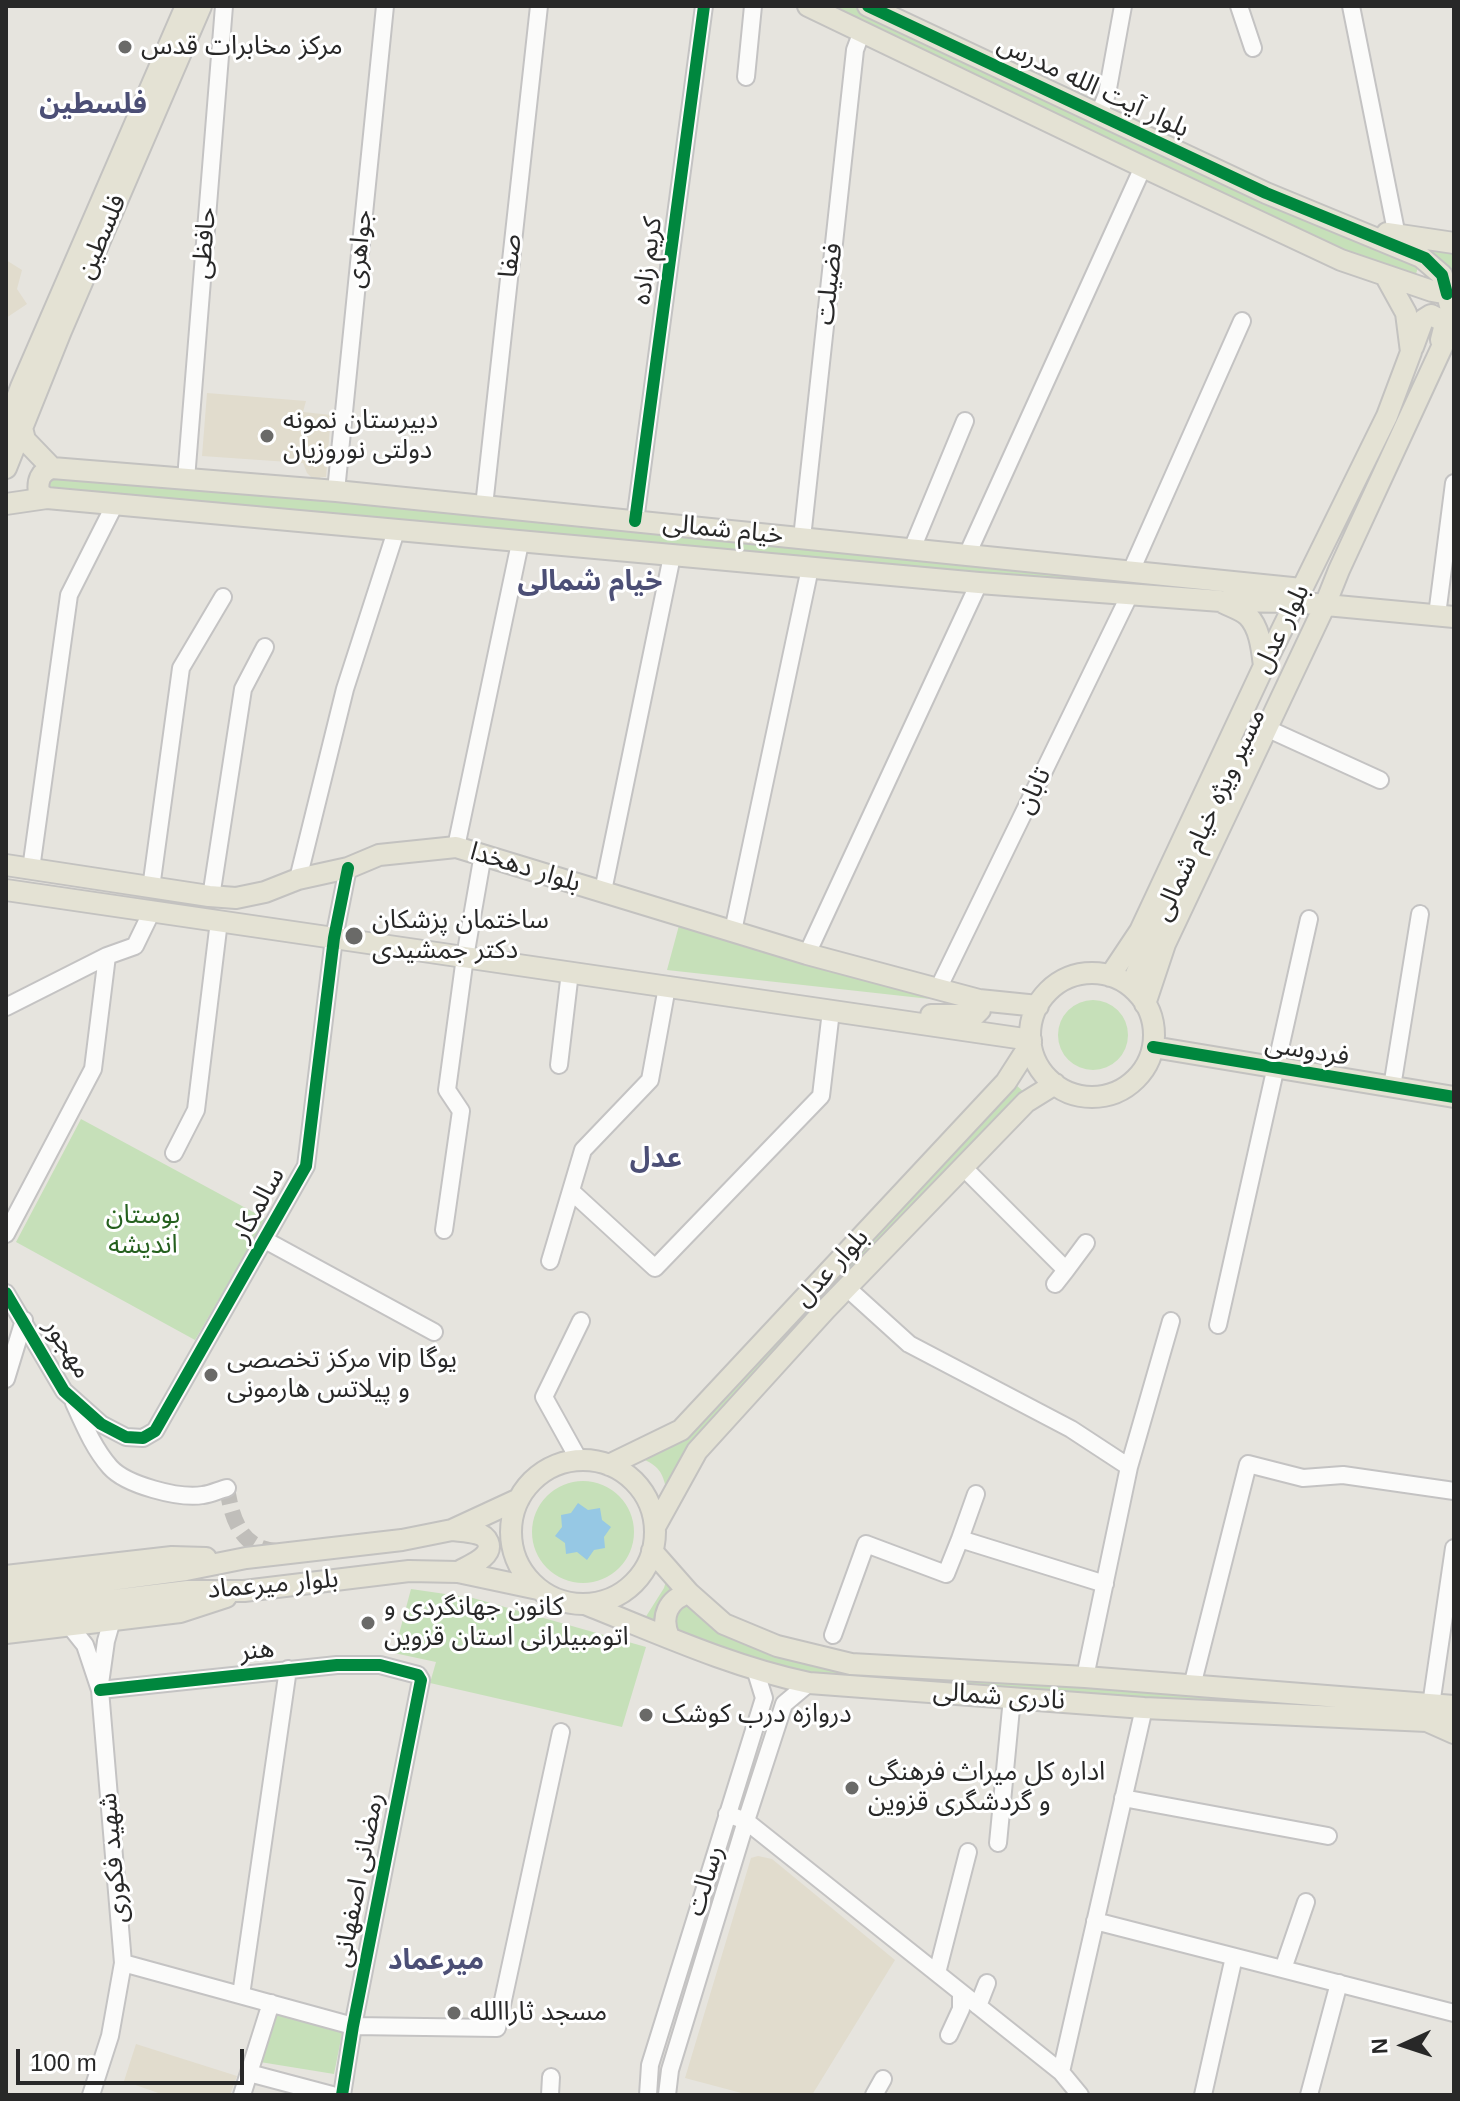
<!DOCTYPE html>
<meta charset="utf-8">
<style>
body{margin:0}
#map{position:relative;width:1460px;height:2101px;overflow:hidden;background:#e6e4de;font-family:Arial,sans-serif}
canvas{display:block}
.frame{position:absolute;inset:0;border:8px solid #282828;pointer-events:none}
.north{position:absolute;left:1364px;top:2005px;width:80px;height:80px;-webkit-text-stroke:6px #fff;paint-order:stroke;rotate:267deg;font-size:22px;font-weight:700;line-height:32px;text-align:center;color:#282828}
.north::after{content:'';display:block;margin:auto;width:28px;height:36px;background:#282828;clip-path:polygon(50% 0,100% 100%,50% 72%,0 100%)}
.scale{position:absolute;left:16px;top:2049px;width:228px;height:36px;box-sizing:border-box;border:4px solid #282828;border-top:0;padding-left:10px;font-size:24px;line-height:28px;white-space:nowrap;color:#282828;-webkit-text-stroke:6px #fff;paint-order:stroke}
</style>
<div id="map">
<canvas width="1460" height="2101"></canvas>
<div class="frame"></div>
<div class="north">N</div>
<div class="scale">100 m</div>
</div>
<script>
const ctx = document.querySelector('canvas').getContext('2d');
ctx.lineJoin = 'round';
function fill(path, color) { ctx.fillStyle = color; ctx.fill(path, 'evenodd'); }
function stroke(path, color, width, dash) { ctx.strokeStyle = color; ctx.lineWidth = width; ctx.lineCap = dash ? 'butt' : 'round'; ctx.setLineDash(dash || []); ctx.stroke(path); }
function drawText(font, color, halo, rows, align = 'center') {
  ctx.font = font + ' Arial,"Noto Sans Arabic",sans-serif'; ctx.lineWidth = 6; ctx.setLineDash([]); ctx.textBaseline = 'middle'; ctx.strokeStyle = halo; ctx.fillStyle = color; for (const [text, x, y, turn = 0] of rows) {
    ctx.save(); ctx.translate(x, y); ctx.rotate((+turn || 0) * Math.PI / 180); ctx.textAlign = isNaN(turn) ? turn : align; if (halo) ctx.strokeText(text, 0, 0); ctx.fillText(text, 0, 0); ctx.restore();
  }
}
const education = new Path2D(`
 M 6,260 L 22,270 L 17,289 L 27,304 L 6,318 Z
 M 207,393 L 306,401 L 303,412 L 331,415 L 326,477 L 321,477 L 315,481 L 307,473 L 303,463 L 202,456 Z
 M 758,1856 L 772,1859 L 895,1960 L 812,2095 L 749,2095 L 685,2078 L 751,1858 Z
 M 136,2044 L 237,2076 L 230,2095 L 164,2095 L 124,2081 Z`);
const green = new Path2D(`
 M 808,6 L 868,6 L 1421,257 L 1413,284 Z
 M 1432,252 L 1454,252 L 1454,276 L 1452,276 Z
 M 43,473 L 1282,586 L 1275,602 L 114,506 L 38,486 Z
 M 681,918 L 930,999 L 667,970 Z
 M1058 1035a35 35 0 1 1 70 0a35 35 0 1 1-70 0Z
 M 1008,1078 L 1032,1099 L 826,1309 L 669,1501 C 662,1469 662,1467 632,1454 L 681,1430 Z
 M 81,1119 L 266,1219 L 195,1340 L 16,1242 Z
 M532 1532a51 51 0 1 1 102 0a51 51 0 1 1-102 0Z
 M 669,1570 L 724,1624 L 851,1664 L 1375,1700 L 1373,1719 L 850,1687 L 640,1626 L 664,1588 Z
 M 411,1589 L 473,1598 L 646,1647 L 622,1727 L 430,1683 L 436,1662 L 394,1653 Z
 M 276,2010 L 343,2029 L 334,2074 L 260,2062 Z`);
const water = new Path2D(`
 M 578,1503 L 588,1510 L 600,1508 L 602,1520 L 611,1527 L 604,1537 L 605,1548 L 594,1550 L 587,1560 L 577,1552 L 566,1554 L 565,1543 L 555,1536 L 562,1527 L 561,1515 L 571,1513 Z`);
const minorTunnel = new Path2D(`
 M 227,1488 C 232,1519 241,1550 279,1551`);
const minor = new Path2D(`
 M 1239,6 L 1253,48
 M 1351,6 L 1397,236
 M 746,77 L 753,6
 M 1099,114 L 1107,94 L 1123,6
 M 186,479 L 224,6
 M 336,491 L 385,6
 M 484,506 L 539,6
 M 635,521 L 704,6
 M 802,538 L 855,50 L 862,31
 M 912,549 L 965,421
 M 967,555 L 1143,167
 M 1131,571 L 1242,321
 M 1437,615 L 1454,483
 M 1266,728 L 1380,780
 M 456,847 L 520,543
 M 31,869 L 69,595 L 114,506
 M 298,879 L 345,689 L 396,531
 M 151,888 L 181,668 L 223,597
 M 603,891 L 672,556
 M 211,897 L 243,689 L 265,647
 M 733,931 L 810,568
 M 807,954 L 979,583
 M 938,989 L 1130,594
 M 6,1007 L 107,956 L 135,946 L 152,911
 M 559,1065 L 570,972
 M 1392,1087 L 1420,914
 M 174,1153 L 196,1110 L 219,921
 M 963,1167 L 1066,1270 L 1055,1284
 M 571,1191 L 655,1268 L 821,1096 L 831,1011
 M 444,1230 L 461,1111 L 447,1090 L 465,957 L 483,854
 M 6,1234 L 93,1069 L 107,956
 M 265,1240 L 434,1332
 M 550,1261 L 583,1150 L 650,1080 L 667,987
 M 1066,1270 L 1086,1243
 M 846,1287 L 909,1344 L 1071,1429 L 1129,1467
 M 6,1293 L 64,1391 L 101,1424 L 126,1437 L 143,1438 L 155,1431 L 306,1166 L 334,938 L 348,868
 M 1218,1325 L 1309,919
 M 6,1379 L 24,1320
 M 74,1403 C 84,1425 94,1449 110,1467 C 126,1485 179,1499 203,1495 C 211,1494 219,1490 227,1488
 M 579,1460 L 544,1397 L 581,1321
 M 960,1539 L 976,1494
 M 69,1625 L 85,1645 L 100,1690 L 123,1963 L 110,2036 L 91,2095
 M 833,1635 L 866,1544 L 946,1574 L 960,1539 L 1105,1584
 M 1085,1677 L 1129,1467 L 1171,1321
 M 100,1684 L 106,1641 L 112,1620
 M 1192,1686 L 1248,1464 L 1303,1478 L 1343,1475 L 1454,1491
 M 100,1690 L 337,1665 L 380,1665 L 418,1675 L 421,1680 L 353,2026 L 342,2095
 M 1431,1705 L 1454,1548
 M 1123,1798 L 1328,1836
 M 727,1814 L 746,1821 L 1061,2072 L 1080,2095
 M 998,1843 L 1012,1698
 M 1095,1921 L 1454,2013
 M 123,1963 L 353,2026 L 497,2028 L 561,1732
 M 1283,1969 L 1306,1902
 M 937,1973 L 968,1852
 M 241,1995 L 288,1669
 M 978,2006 L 987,1983
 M 949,2035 L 961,2009 L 961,1993
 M 1061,2072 L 1144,1708
 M 249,2073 L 332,2095
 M 242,2095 L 271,2003
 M 550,2095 L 551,2077
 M 648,2095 L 650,2065 L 764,1698 L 755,1669
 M 667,2095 L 670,2070 L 746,1821 L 784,1704 L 809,1683
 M 874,2095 L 883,2079
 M 1203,2095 L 1234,1957
 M 1309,2095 L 1339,1983`);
const major = new Path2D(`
 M 808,6 L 1143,167 L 1341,260 L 1432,291 L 1454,295
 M 868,6 L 1266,193 L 1421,257 L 1442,275 L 1454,321 L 1339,570 L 1325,605 L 1165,944 L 1145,1004
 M 1387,233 L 1454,243
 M 1413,347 L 1423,320 L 1431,315 L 1443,321 L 1444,328 L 1441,340
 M 6,427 L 21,387 L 186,6
 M 22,428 L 25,440 L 52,468 L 336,491 L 1302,589
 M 6,468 L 61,331 L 201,6
 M 47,498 L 39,493 C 37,481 40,472 52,468
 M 6,504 L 47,498 L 979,583 L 1221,601 L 1294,602 L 1454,617
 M 1224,603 C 1232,607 1242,610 1248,616 C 1260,628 1262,650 1264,666
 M 6,865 L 209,896 L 236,898 L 265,892 L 298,879 L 348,868 L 379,855 L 456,847 L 807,954 L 979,1000 L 1038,1006
 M 6,890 L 1031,1040
 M1030 1035a62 62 0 1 1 124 0a62 62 0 1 1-124 0Z
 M 1110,976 L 1140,931 L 1264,666 L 1387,416 L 1411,352 L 1406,313 L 1385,275
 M 1141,997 L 1136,974 L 1240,750
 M 931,1015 L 975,1015 L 980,1010 L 979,1000
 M 1153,1047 L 1454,1097
 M511 1532a72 72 0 1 1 144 0a72 72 0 1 1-144 0Z
 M 609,1465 L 681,1430 L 1006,1082 L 1031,1043
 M 655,1527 L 697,1451 L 826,1309 L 1026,1102 L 1055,1084
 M 452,1530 C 460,1531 470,1531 478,1534 C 483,1535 486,1537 488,1542 C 494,1557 468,1566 458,1572
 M 652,1551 L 689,1593 L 724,1624 L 777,1646 L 851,1664 L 1085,1677 L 1454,1706
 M 6,1576 L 172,1557 L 206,1558
 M 6,1594 L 186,1570 L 246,1558 L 402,1540 L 452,1530 L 519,1499
 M 585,1604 C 658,1633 732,1667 809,1683 L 1144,1708 L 1427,1721 L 1448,1716 L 1454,1717
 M 6,1613 L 188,1591 L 244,1591 L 409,1571 L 458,1572 L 538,1589
 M 6,1633 L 180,1612 L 226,1597
 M 669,1637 C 660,1617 668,1599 689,1593
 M 1427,1721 L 1454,1733`);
const cycleway = new Path2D(`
 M 868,6 L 1266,193 L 1425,258 L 1442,275 L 1447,294
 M 635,521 L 704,6
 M 1153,1047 L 1454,1097
 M 6,1293 L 64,1391 L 101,1424 L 126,1437 L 143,1438 L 155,1431 L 306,1166 L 334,938 L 348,868
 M 100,1690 L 337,1665 L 380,1665 L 418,1675 L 421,1680 L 353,2026 L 342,2095`);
const markers = [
 [125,47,8,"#6a6a68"],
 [267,436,8,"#6a6a68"],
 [354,936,10,"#6a6a68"],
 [211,1375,8,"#6a6a68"],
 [368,1623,8,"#6a6a68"],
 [646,1715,8,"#6a6a68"],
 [852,1788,8,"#6a6a68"],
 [454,2013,8,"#6a6a68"]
];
const poiNames = [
 ["مرکز مخابرات قدس",141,47],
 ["دبیرستان نمونه",283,421],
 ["دولتی نوروزیان",283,451],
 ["ساختمان پزشکان",372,921],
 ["دکتر جمشیدی",372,951],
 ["مرکز تخصصی vip یوگا",227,1360],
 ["و پیلاتس هارمونی",227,1390],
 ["کانون جهانگردی و",384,1608],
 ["اتومبیلرانی استان قزوین",384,1638],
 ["دروازه درب کوشک",662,1715],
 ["اداره کل میراث فرهنگی",868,1773],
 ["و گردشگری قزوین",868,1803],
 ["مسجد ثاراالله",470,2013]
];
const streetNames = [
 ["بلوار آیت الله مدرس",1093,87,25],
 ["فلسطین",102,237,-67],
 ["حافظی",205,243,-85],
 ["جواهری",360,249,-84],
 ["صفا",511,256,-84],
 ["کریم زاده",648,261,-82],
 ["فضیلت",830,284,-84],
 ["خیام شمالی",723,530,6],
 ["بلوار عدل",1282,629,-64],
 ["تابان",1034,791,-64],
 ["مسیر ویژه خیام شمالی",1210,815,-65],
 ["بلوار دهخدا",525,868,17],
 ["فردوسی",1307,1051,9],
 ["سالمکار",259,1205,-61],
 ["بلوار عدل",832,1268,-47],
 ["مهجور",67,1349,58],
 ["بلوار میرعماد",273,1585,-5],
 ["هنر",257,1651,-6],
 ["نادری شمالی",999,1697,4],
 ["شهید فکوری",114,1858,-95],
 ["رمضانی اصفهانی",359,1880,-79],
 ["رسالت",706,1881,-73]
];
const parkNames = [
 ["بوستان",143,1216],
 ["اندیشه",143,1246]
];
const neighbourhoodNames = [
 ["فلسطین",93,105],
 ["خیام شمالی",590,582],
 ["عدل",656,1159],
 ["میرعماد",436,1961]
];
fill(education, '#e1dccd');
fill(green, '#c6e0b9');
fill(water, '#96c8e4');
stroke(minorTunnel, '#c0beba', 16, [16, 8]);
stroke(minor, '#c4c3c3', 20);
stroke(major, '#c3c2c0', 24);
stroke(minor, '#fbfbfa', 16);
stroke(major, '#e4e2d4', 20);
stroke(cycleway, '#00873e', 12);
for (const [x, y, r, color] of markers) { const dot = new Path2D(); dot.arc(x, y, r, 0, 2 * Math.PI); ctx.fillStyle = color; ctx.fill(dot); stroke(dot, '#fff', 3); }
drawText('26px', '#282828', '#fff', poiNames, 'left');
drawText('26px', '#282828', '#fff', streetNames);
drawText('26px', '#25601e', '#fff', parkNames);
drawText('bold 28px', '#4c4f76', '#fff', neighbourhoodNames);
</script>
